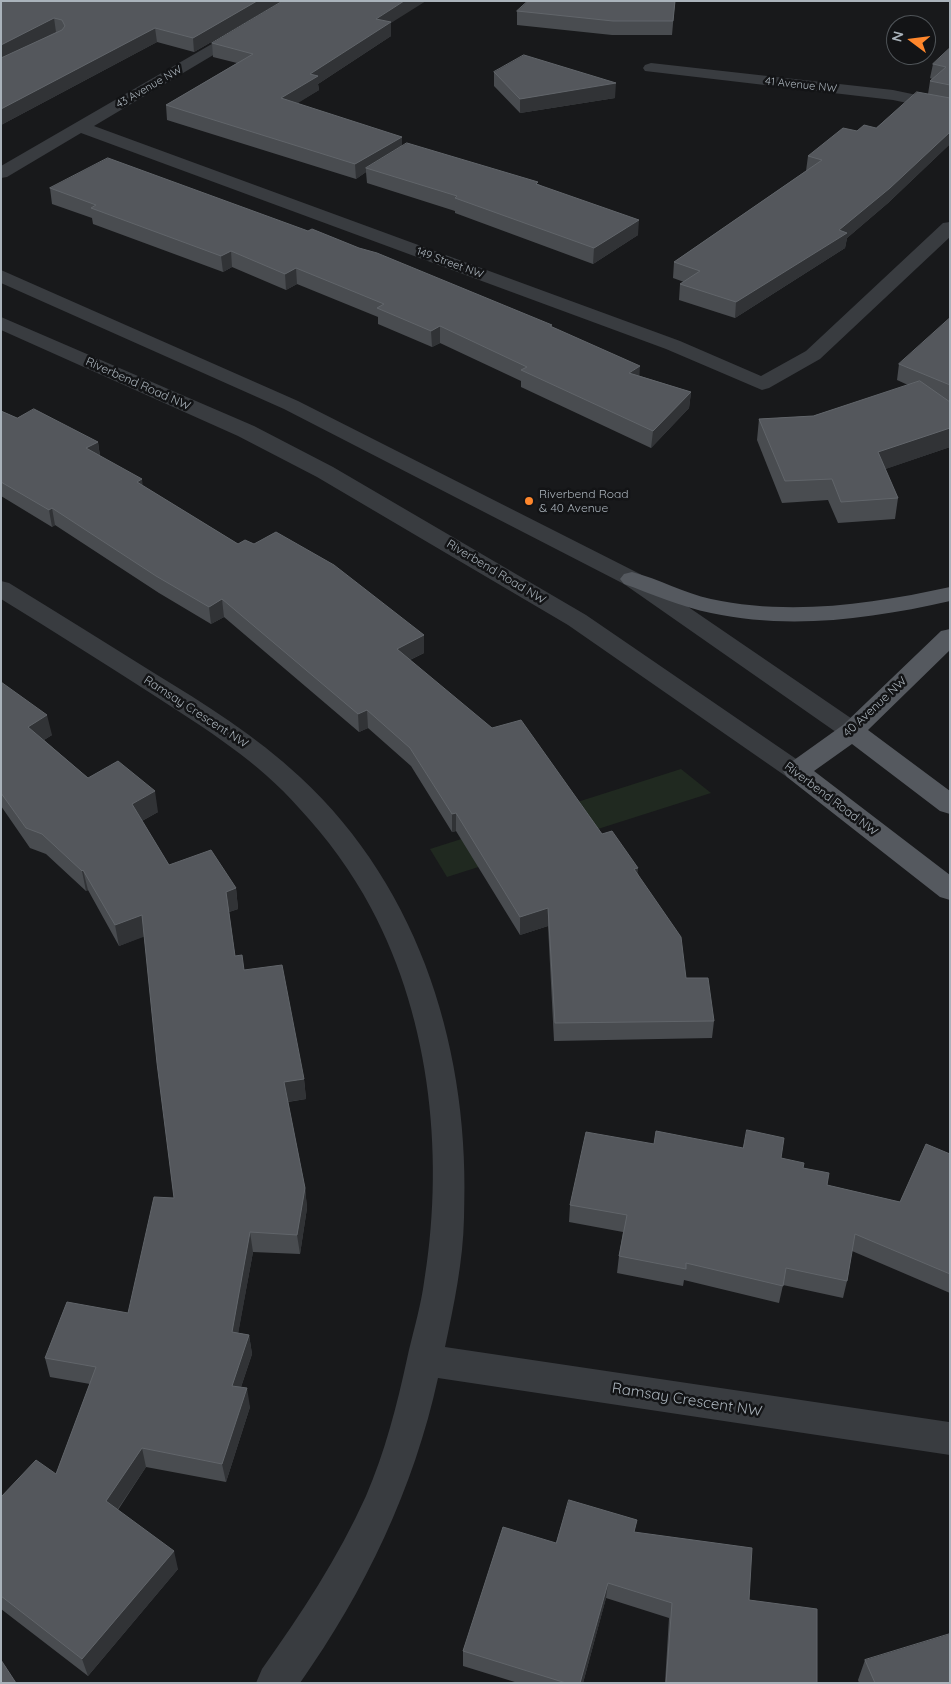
<!DOCTYPE html>
<style>
body{margin:0}
#map{position:relative;width:951px;height:1684px;overflow:hidden;background:#18191b;font-family:Quicksand,sans-serif}
canvas{display:block}
.frame{position:absolute;inset:0;border:2px solid #aab3bb;pointer-events:none}
.north{position:absolute;left:886px;top:15px;width:50px;height:50px;box-sizing:border-box;background:#131416;border:1px solid #4f5458;border-radius:50%;rotate:285deg;font-size:14px;font-weight:700;line-height:20px;text-align:center;color:#aab3bb}
.north::after{content:'';display:block;margin:auto;width:18px;height:22px;background:#ff872c;clip-path:polygon(50% 0,100% 100%,50% 72%,0 100%)}
</style>
<div id="map">
<canvas width="951" height="1684"></canvas>
<div class="frame"></div>
<div class="north">N</div>
</div>
<script>
const ctx = document.querySelector('canvas').getContext('2d');
ctx.lineJoin = 'round';
function fill(path, color) { ctx.fillStyle = color; ctx.fill(path, 'evenodd'); }
function stroke(path, color, width, dash) { ctx.strokeStyle = color; ctx.lineWidth = width; ctx.lineCap = dash ? 'butt' : 'round'; ctx.setLineDash(dash || []); ctx.stroke(path); }
function drawText(font, color, halo, rows, align = 'center') {
  ctx.font = font + ' Quicksand,sans-serif'; ctx.lineWidth = 5; ctx.setLineDash([]); ctx.textBaseline = 'middle'; ctx.strokeStyle = halo; ctx.fillStyle = color; for (const [text, x, y, turn = 0] of rows) {
    ctx.save(); ctx.translate(x, y); ctx.rotate((+turn || 0) * Math.PI / 180); ctx.textAlign = isNaN(turn) ? turn : align; if (halo) ctx.strokeText(text, 0, 0); ctx.fillText(text, 0, 0); ctx.restore();
  }
}
const green = new Path2D(`
 M 681,769 L 711,793 L 447,877 L 430,849 Z`);
const minor = new Path2D(`
 M 286,1 L 304,1 L 94,126 L 680,341 L 761,376 L 806,351 L 943,223 L 950,222 L 950,237 L 820,359 L 769,388 L 762,390 L 666,349 L 81,133 L 7,177 L 1,178 L 1,166 Z
 M 651,63 L 893,90 L 950,102 L 950,112 L 893,100 L 645,71 L 643,68 L 645,65 Z
 M 1,270 L 298,401 L 640,574 L 861,725 L 865,731 L 861,737 L 852,739 L 843,737 L 624,584 L 284,409 L 1,283 Z
 M 1,317 L 254,426 L 333,467 L 586,615 L 805,765 L 809,771 L 805,777 L 796,780 L 787,777 L 568,625 L 317,477 L 238,436 L 1,330 Z
 M 1,581 L 9,583 C 58,613 106,643 154,673 C 205,704 256,736 300,777 C 422,890 471,1055 464,1218 C 463,1262 454,1304 445,1347 L 949,1422 L 950,1455 L 438,1378 C 414,1488 365,1591 300,1683 L 256,1683 L 262,1669 C 301,1614 338,1558 366,1496 C 385,1452 397,1405 407,1359 C 412,1336 419,1313 423,1289 C 445,1163 432,1022 371,908 C 352,872 327,838 299,808 C 259,762 206,729 155,696 C 104,663 53,631 1,599 Z`);
const major = new Path2D(`
 M 632,572 C 659,579 684,593 711,599 C 791,616 872,604 950,587 L 950,601 C 871,619 790,630 711,613 C 681,607 652,594 624,584 L 620,579 L 624,574 Z
 M 950,629 L 950,650 L 868,730 L 950,791 L 950,814 L 940,811 L 852,744 L 814,771 L 950,875 L 950,900 L 940,897 L 787,777 L 783,771 L 787,765 L 843,725 L 941,631 Z`);
const wall = new Path2D(`
 M 1,1 L 282,1 L 194,52 L 157,42 L 1,125 Z
 M 675,1 L 672,35 L 612,35 L 517,25 L 517,11 Z
 M 391,23 L 391,36 L 318,84 L 319,90 L 297,103 L 402,146 L 538,184 L 638,235 L 593,264 L 455,213 L 455,211 L 367,183 L 366,172 L 356,179 L 167,120 L 166,105 L 237,63 L 213,57 L 212,43 Z
 M 950,48 L 950,144 L 888,203 L 847,238 L 845,248 L 735,318 L 679,300 L 680,284 L 684,282 L 673,278 L 674,262 L 806,171 L 808,156 L 857,131 L 876,128 L 928,94 L 930,81 L 932,79 L 930,78 L 933,64 Z
 M 494,72 L 615,98 L 520,113 L 494,86 Z
 M 50,188 L 552,327 L 640,376 L 691,392 L 689,408 L 651,448 L 521,387 L 521,381 L 440,343 L 432,347 L 378,324 L 378,317 L 297,284 L 286,290 L 232,267 L 223,272 L 93,224 L 92,218 L 52,204 Z
 M 950,318 L 950,447 L 885,469 L 898,498 L 895,519 L 838,523 L 828,500 L 782,503 L 757,440 L 759,419 L 813,416 L 908,385 L 897,380 L 899,364 Z
 M 1,411 L 17,418 L 98,442 L 100,456 L 143,486 L 238,544 L 424,635 L 424,653 L 410,660 L 602,834 L 638,874 L 686,978 L 714,1021 L 712,1038 L 554,1041 L 548,926 L 520,935 L 456,831 L 452,832 L 411,766 L 368,728 L 359,732 L 224,617 L 211,624 L 159,593 L 55,525 L 52,527 L 1,496 Z
 M 1,682 L 52,735 L 44,740 L 88,778 L 158,812 L 142,821 L 169,865 L 236,888 L 238,909 L 229,912 L 235,956 L 244,970 L 304,1079 L 306,1099 L 288,1102 L 305,1188 L 307,1208 L 300,1254 L 253,1252 L 238,1333 L 249,1335 L 252,1354 L 241,1387 L 250,1407 L 226,1482 L 146,1467 L 118,1510 L 178,1569 L 88,1676 L 1,1609 L 1,1497 L 56,1474 L 90,1384 L 50,1377 L 45,1358 L 128,1313 L 174,1198 L 144,936 L 119,946 L 88,890 L 86,891 L 46,854 L 30,848 L 1,806 Z
 M 654,1144 L 781,1158 L 803,1168 L 827,1185 L 900,1202 L 950,1154 L 950,1293 L 852,1251 L 847,1281 L 843,1298 L 783,1285 L 779,1303 L 684,1280 L 683,1286 L 617,1273 L 619,1256 L 623,1232 L 569,1222 L 570,1205 Z
 M 635,1533 L 749,1600 L 817,1683 L 665,1683 L 669,1618 L 606,1598 L 583,1683 L 518,1683 L 463,1666 L 463,1651 L 556,1543 Z
 M 865,1660 L 950,1683 L 859,1683 L 858,1680 Z`);
const shadedWall = new Path2D(`
 M 257,1 L 282,1 L 194,52 L 193,38 Z
 M 404,1 L 426,1 L 391,23 L 391,36 L 318,84 L 319,90 L 282,113 L 281,98 L 376,19 Z
 M 54,18 L 56,32 L 1,60 L 1,45 Z
 M 155,28 L 157,42 L 1,125 L 1,109 Z
 M 616,83 L 615,98 L 520,113 L 520,99 Z
 M 950,132 L 950,144 L 888,203 L 847,238 L 845,248 L 735,318 L 736,302 L 839,230 Z
 M 402,137 L 402,152 L 366,168 L 366,172 L 356,179 L 355,164 Z
 M 639,220 L 638,235 L 593,264 L 594,248 Z
 M 231,251 L 232,267 L 223,272 L 221,256 Z
 M 296,268 L 297,284 L 286,290 L 285,274 Z
 M 440,326 L 440,343 L 432,347 L 431,331 Z
 M 640,366 L 639,383 L 629,373 Z
 M 691,392 L 689,408 L 651,448 L 653,431 Z
 M 950,428 L 950,447 L 874,473 L 878,452 Z
 M 98,442 L 100,458 L 86,448 Z
 M 142,479 L 144,496 L 137,482 Z
 M 52,508 L 55,525 L 52,527 L 49,510 Z
 M 222,599 L 224,617 L 211,624 L 209,607 Z
 M 424,635 L 424,653 L 397,666 L 397,649 Z
 M 367,710 L 368,728 L 359,732 L 358,714 Z
 M 47,715 L 52,735 L 32,747 L 28,727 Z
 M 155,791 L 158,812 L 136,824 L 132,804 Z
 M 456,813 L 456,831 L 452,832 L 452,814 Z
 M 638,868 L 637,886 L 634,869 Z
 M 83,870 L 88,890 L 86,891 L 82,871 Z
 M 236,888 L 238,909 L 229,912 L 226,892 Z
 M 548,908 L 548,926 L 520,935 L 520,917 Z
 M 142,915 L 146,936 L 119,946 L 115,925 Z
 M 304,1079 L 306,1099 L 286,1102 L 284,1082 Z
 M 305,1188 L 307,1208 L 300,1254 L 297,1235 Z
 M 250,1232 L 253,1252 L 235,1351 L 232,1332 Z
 M 249,1335 L 252,1354 L 235,1405 L 232,1386 Z
 M 247,1388 L 250,1407 L 226,1482 L 222,1464 Z
 M 142,1448 L 146,1467 L 111,1519 L 106,1501 Z
 M 174,1551 L 178,1569 L 88,1676 L 82,1659 Z
 M 608,1583 L 606,1598 L 583,1683 L 580,1683 Z`);
const building = new Path2D(`
 M 1,1 L 257,1 L 193,38 L 155,28 L 1,109 L 1,58 L 62,30 L 65,26 L 62,20 L 54,18 L 1,45 Z
 M 283,1 L 404,1 L 376,19 L 391,22 L 310,74 L 318,76 L 281,98 L 402,137 L 355,164 L 166,105 L 253,54 L 212,43 Z
 M 528,1 L 675,1 L 673,21 L 613,21 L 517,11 Z
 M 950,48 L 950,85 L 930,81 L 946,67 L 933,64 Z
 M 524,55 L 616,83 L 520,99 L 494,72 Z
 M 917,92 L 950,98 L 950,132 L 890,188 L 839,230 L 847,233 L 736,302 L 680,284 L 700,271 L 674,262 L 822,160 L 808,156 L 843,128 L 857,131 L 864,125 L 876,128 Z
 M 407,143 L 538,182 L 536,184 L 639,220 L 594,248 L 455,198 L 457,196 L 366,168 Z
 M 108,158 L 308,231 L 312,229 L 359,248 L 377,253 L 552,325 L 550,326 L 640,366 L 629,373 L 691,392 L 653,431 L 521,370 L 527,367 L 440,326 L 431,331 L 377,308 L 384,304 L 296,268 L 285,274 L 231,251 L 221,256 L 91,208 L 96,205 L 50,188 Z
 M 950,318 L 950,385 L 899,364 Z
 M 920,381 L 950,402 L 950,428 L 878,452 L 898,498 L 841,502 L 832,479 L 785,481 L 759,419 L 813,416 Z
 M 34,409 L 98,442 L 86,448 L 142,479 L 137,482 L 238,544 L 245,540 L 254,544 L 276,532 L 334,565 L 424,635 L 397,649 L 492,728 L 521,720 L 602,834 L 612,831 L 638,868 L 634,869 L 681,937 L 686,978 L 708,978 L 714,1021 L 555,1023 L 548,908 L 520,917 L 456,813 L 452,814 L 410,748 L 367,710 L 358,714 L 222,599 L 209,607 L 156,576 L 52,508 L 49,510 L 1,482 L 1,411 L 17,418 Z
 M 1,682 L 47,715 L 28,727 L 88,778 L 118,761 L 155,791 L 132,804 L 169,865 L 211,850 L 236,888 L 226,892 L 235,956 L 242,955 L 244,970 L 282,965 L 304,1079 L 284,1082 L 305,1188 L 297,1235 L 250,1232 L 232,1332 L 249,1335 L 232,1386 L 247,1388 L 222,1464 L 142,1448 L 106,1501 L 174,1551 L 82,1659 L 1,1596 L 1,1497 L 36,1460 L 56,1474 L 96,1367 L 45,1358 L 67,1302 L 128,1313 L 154,1197 L 174,1198 L 157,1063 L 142,915 L 115,925 L 83,870 L 82,871 L 42,834 L 26,828 L 1,793 Z
 M 747,1130 L 784,1138 L 781,1158 L 804,1163 L 803,1168 L 829,1173 L 827,1185 L 900,1202 L 926,1144 L 950,1154 L 950,1274 L 855,1234 L 847,1281 L 786,1268 L 783,1286 L 686,1263 L 686,1269 L 619,1256 L 627,1215 L 570,1205 L 586,1132 L 654,1144 L 656,1131 L 743,1148 Z
 M 569,1500 L 637,1520 L 634,1532 L 752,1548 L 749,1600 L 817,1609 L 817,1683 L 666,1683 L 672,1603 L 608,1583 L 580,1683 L 566,1683 L 463,1651 L 503,1527 L 556,1543 Z
 M 950,1634 L 950,1683 L 875,1683 L 865,1660 Z
 M 1,1660 L 16,1683 L 1,1683 Z`);
const markers = [
 [529,501,5,"#ff872c"]
];
const farStreetnames = [
 ["41 Avenue NW",801,85,6],
 ["43 Avenue NW",149,87,-30],
 ["149 Street NW",450,263,20]
];
const streetNames = [
 ["Riverbend Road NW",138,384,24],
 ["Riverbend Road NW",496,572,31],
 ["40 Avenue NW",875,707,-43],
 ["Ramsay Crescent NW",196,712,33],
 ["Riverbend Road NW",831,799,37]
];
const poiNames = [
 ["Riverbend Road",539,494],
 ["& 40 Avenue",539,508]
];
const nearStreetnames = [
 ["Ramsay Crescent NW",687,1400,9]
];
fill(green, '#202920');
fill(minor, '#393c40');
fill(major, '#55595f');
fill(wall, '#494c50');
fill(shadedWall, '#313336');
fill(building, '#54575c');
stroke(building, '#61656a', 1);
for (const [x, y, r, color] of markers) { const dot = new Path2D(); dot.arc(x, y, r, 0, 2 * Math.PI); ctx.fillStyle = color; ctx.fill(dot); stroke(dot, '#131416', 2); }
drawText('11px', '#aab3bb', '#131416', farStreetnames);
drawText('12px', '#aab3bb', '#131416', streetNames);
drawText('12px', '#aab3bb', '#131416', poiNames, 'left');
drawText('15px', '#aab3bb', '#131416', nearStreetnames);
</script>
